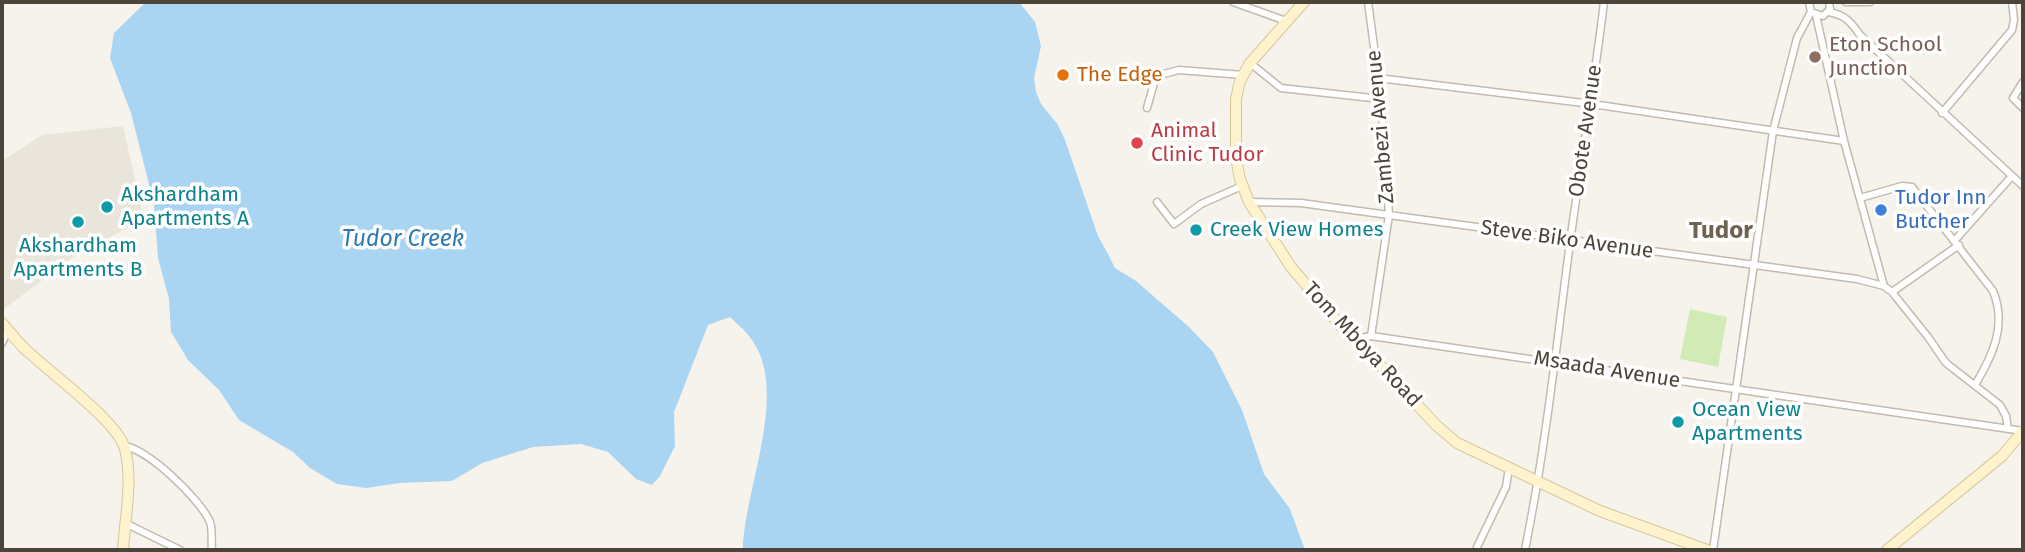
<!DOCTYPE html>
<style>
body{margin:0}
#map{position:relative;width:2025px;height:552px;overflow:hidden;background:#f6f3ec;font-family:"Fira Sans",sans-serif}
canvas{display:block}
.frame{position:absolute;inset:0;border:4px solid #4b4439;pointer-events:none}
</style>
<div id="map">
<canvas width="2025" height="552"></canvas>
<div class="frame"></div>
</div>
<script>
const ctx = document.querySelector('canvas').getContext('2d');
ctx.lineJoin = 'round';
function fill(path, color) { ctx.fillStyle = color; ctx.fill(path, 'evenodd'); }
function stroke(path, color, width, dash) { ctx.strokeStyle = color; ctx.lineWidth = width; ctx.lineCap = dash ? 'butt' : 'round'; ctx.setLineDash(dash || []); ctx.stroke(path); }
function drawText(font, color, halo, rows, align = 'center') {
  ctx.font = font + ' "Fira Sans",sans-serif'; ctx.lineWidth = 7; ctx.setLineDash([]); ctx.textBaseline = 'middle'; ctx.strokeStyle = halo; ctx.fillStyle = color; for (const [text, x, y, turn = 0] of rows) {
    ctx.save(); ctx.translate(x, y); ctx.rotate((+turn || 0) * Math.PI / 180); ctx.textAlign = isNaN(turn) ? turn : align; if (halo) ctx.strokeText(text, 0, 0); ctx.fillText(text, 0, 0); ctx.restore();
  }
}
const residential = new Path2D(`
 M 123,126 L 145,225 L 131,226 L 73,257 L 4,309 L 2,307 L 2,161 L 42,135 Z`);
const green = new Path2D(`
 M 1690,309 L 1727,317 L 1718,367 L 1680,359 Z`);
const water = new Path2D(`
 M 146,2 L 1019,2 L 1035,22 L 1041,46 L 1034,78 L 1036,92 L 1041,104 L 1058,125 L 1065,140 L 1098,236 L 1108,254 L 1115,268 L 1136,281 L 1189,327 L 1213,352 L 1242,410 L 1264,474 L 1290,509 L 1305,550 L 743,550 C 744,488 792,389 749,336 C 744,329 736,323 730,317 L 708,325 L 674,412 L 675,446 L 660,476 L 652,485 L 636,479 L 608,452 L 581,444 L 533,447 L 482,463 L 452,481 L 399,483 L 366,488 L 337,484 L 310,468 L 293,452 L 239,420 L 219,390 L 188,360 L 171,332 L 169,299 L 158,258 L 154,204 L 131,113 L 110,58 L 114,33 Z`);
const street = new Path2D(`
 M 1233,2 L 1286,21
 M 1368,2 L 1381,99 L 1389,215 L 1371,336
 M 1809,2 L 1811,12 L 1823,16 L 1830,9 L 1829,2
 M 1846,2 L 1870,2
 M 1829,12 C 1845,15 1851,22 1860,35 L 2023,186
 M 1816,15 L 1844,141 L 1884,286 L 1892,292 L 1928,337 L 1946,363 L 2000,405 L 2006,416 L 2008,429
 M 1250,63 L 1281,88 L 1381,99
 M 1378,78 L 1592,104 L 1844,141
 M 2023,82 L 2013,98 L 2023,108
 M 1147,108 L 1156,76 L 1179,70 L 1243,75
 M 1942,113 L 2012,30 L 2014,20 L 2012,2
 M 1860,198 L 1902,186 L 1912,187 L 1993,291 C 2007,325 1993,355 1975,385
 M 1157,202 L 1174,224 L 1201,204 L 1242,186
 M 1249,202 L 1301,203 L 1857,279 L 1884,286
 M 1955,240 L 2012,176
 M 1892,292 L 1959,245
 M 1356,339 L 1371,336 L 2023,431
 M 2,343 L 8,330
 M 124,446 C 148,449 201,500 210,522 C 213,530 211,542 212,550
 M 125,523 L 180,550
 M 1477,547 L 1506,487 L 1509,468
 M 1525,550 C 1545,451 1556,350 1569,250 C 1580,167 1594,85 1604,2
 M 1713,550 L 1773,131 L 1797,38 L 1811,12`);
const secondary = new Path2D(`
 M 1304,2 L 1250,63 L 1240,81 L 1236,99 L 1236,158 L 1240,179 L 1249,202 L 1291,267 L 1341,326 L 1356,339 L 1436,425 L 1457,443 L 1600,511 L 1707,550
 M 2,323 C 9,331 16,340 23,347 C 46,370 118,421 125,449 C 133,481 125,518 123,550
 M 1887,550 L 2002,456 L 2023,431`);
const markers = [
 [1815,57,7,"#8d6e63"],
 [1063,75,7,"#e8710a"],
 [1137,143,7,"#e0444e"],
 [107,207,7,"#0f9aa8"],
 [1881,210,7,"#3f7fe0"],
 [78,222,7,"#0f9aa8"],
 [1196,230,7,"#0f9aa8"],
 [1678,422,7,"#0f9aa8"]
];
const educationNames = [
 ["Eton School",1829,45],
 ["Junction",1829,69]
];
const foodNames = [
 ["The Edge",1077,75]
];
const streetNames = [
 ["Zambezi Avenue",1381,127,-95],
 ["Obote Avenue",1586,131,-82],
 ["Steve Biko Avenue",1567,240,8],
 ["Tom Mboya Road",1362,345,47],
 ["Msaada Avenue",1607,370,9]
];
const healthNames = [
 ["Animal",1151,131],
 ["Clinic Tudor",1151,155]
];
const cultureNames = [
 ["Akshardham",121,195],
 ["Apartments A",121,219],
 ["Creek View Homes",1210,230],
 ["Akshardham",78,246,"center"],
 ["Apartments B",78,270,"center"],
 ["Ocean View",1692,410],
 ["Apartments",1692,434]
];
const shopNames = [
 ["Tudor Inn",1895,198],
 ["Butcher",1895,222]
];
const waterNames = [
 ["Tudor Creek",403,240]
];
const quarterNames = [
 ["Tudor",1721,231]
];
fill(residential, '#eae5da');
fill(green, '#d2eab5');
fill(water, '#a9d4f2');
stroke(street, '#c2bbae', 9);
stroke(secondary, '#d6c79b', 12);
stroke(street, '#fff', 6);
stroke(secondary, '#fff3cd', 10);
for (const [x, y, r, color] of markers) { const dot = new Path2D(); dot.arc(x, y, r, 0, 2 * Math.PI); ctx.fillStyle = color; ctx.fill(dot); stroke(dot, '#fff', 2.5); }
drawText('21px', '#785e54', '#fff', educationNames, 'left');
drawText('21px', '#c56008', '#fff', foodNames, 'left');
drawText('21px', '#4b4439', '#fff', streetNames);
drawText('21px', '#be3a42', '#fff', healthNames, 'left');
drawText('21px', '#0d838f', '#fff', cultureNames, 'left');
drawText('21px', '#366cbe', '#fff', shopNames, 'left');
drawText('italic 23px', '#2e7ab2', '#fff', waterNames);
drawText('bold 24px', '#6e6250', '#fff', quarterNames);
</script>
